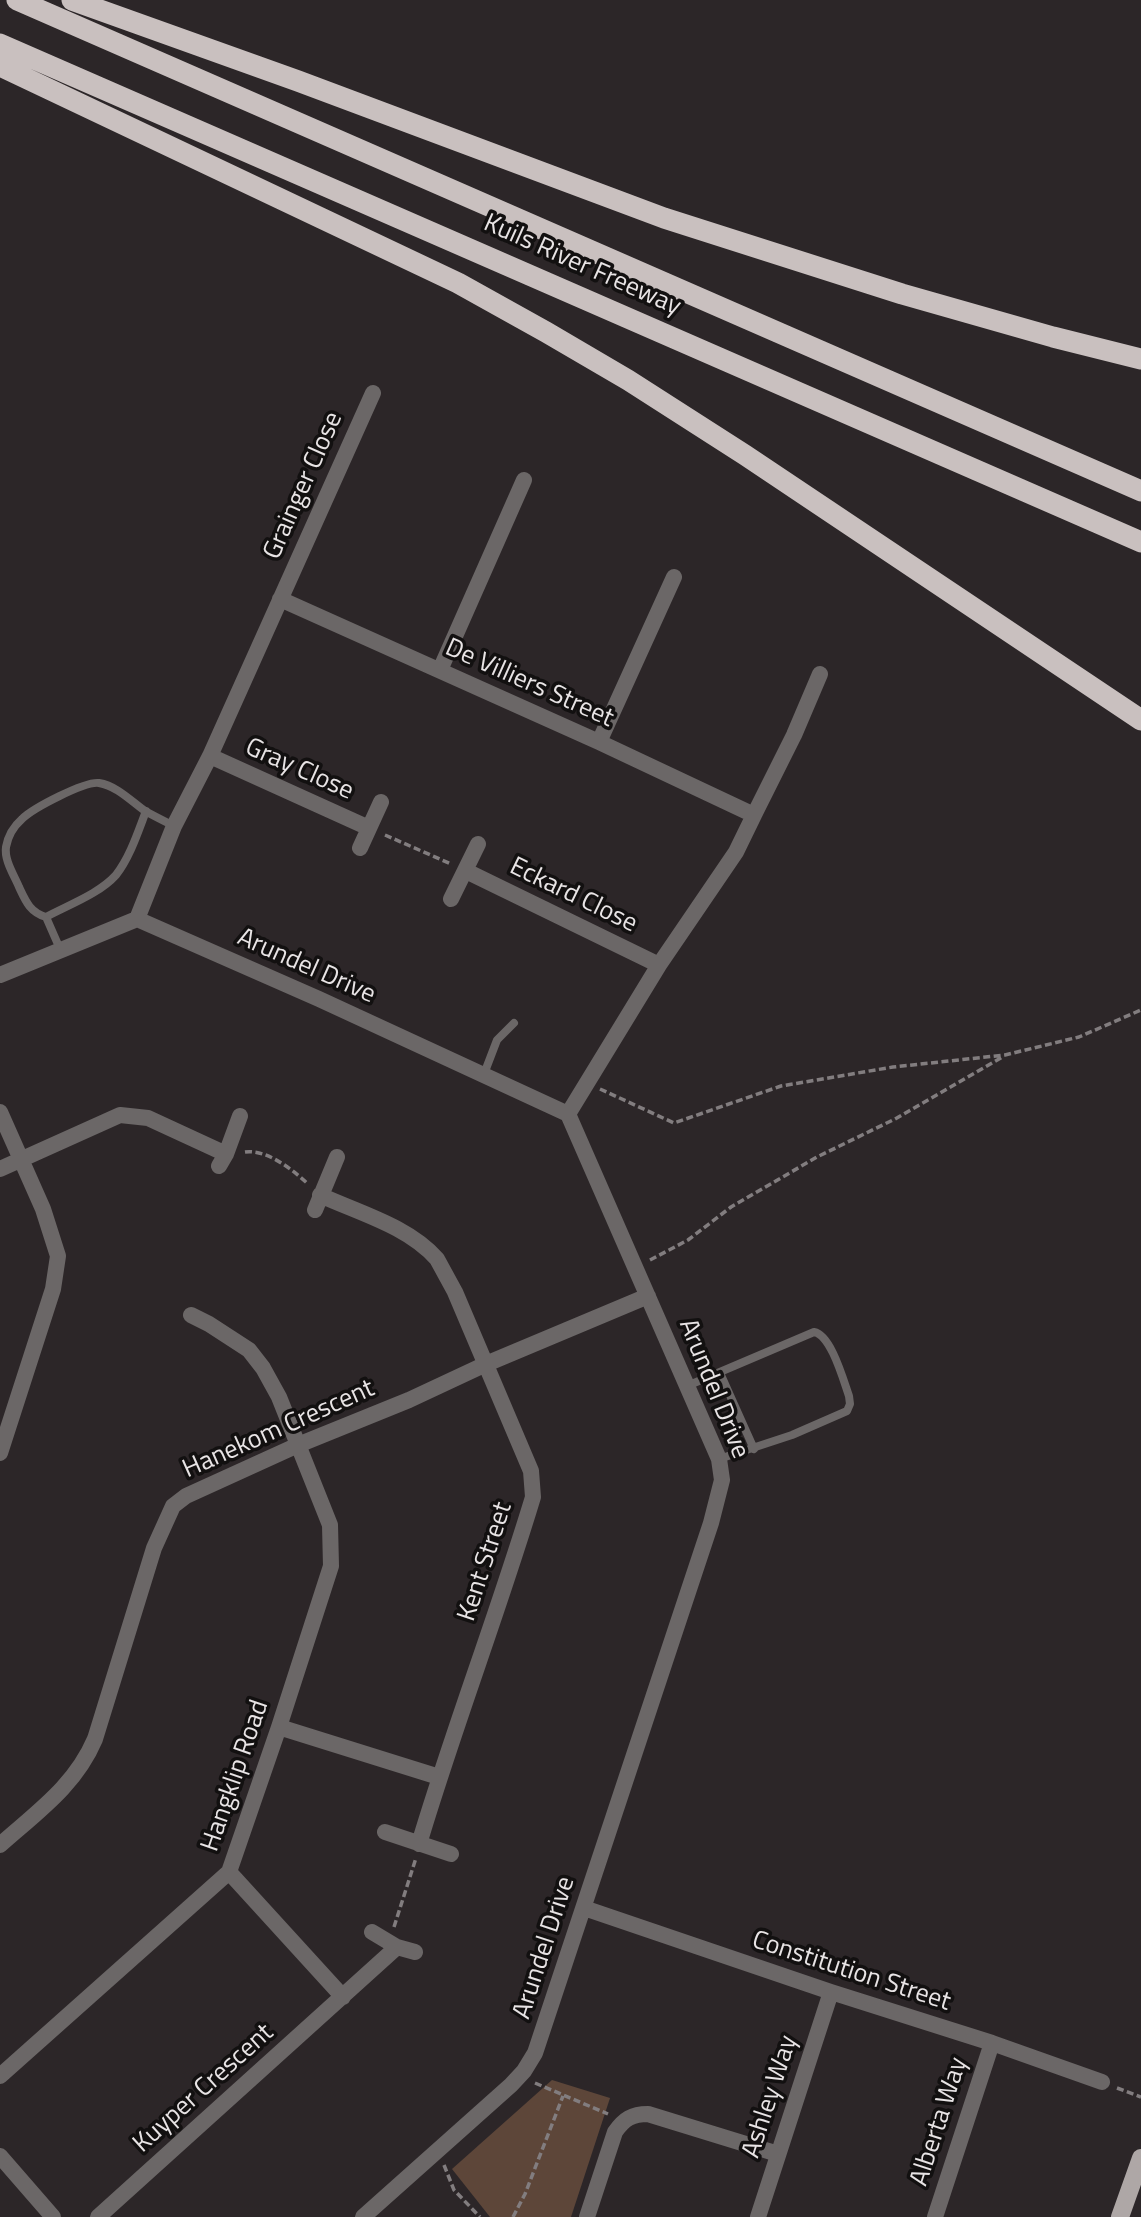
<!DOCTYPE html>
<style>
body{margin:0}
canvas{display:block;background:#2c2628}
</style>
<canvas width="1141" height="2217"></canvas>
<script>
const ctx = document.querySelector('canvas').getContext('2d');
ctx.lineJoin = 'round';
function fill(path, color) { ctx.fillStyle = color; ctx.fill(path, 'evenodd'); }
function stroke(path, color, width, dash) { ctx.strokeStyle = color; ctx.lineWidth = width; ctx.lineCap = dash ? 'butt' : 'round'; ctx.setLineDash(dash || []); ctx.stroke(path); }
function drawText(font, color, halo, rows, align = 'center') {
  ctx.font = font + ' "Titillium Web",sans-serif'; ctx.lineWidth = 7; ctx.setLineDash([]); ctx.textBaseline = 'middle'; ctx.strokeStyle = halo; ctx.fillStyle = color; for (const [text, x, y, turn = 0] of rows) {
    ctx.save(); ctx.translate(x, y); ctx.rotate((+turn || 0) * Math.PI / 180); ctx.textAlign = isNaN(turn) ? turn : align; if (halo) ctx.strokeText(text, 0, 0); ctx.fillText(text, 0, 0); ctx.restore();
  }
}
const green = new Path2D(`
 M 552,2080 L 610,2098 L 571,2217 L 490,2217 L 452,2169 Z`);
const path = new Path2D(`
 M 385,835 L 451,864
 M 600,1089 L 674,1123 L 781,1086 L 893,1067 L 1005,1055 L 1079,1037 L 1141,1010
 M 245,1152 C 267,1149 293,1170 308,1184
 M 650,1260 L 688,1240 L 731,1207 L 817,1157 L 895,1119 L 1004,1056
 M 394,1927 L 416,1858
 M 535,2083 L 608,2114
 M 1117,2088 L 1141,2097
 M 444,2165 L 454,2190 L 480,2217
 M 513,2217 L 525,2194 L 563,2096`);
const lane = new Path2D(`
 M 46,917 C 68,905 99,894 116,875 C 130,857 138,832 146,811
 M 60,949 L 46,917 C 30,912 26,902 19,887 C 14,875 4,860 6,847 C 8,836 14,826 22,819 C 33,808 85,781 99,783 C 117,786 131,801 145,811 C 154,816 164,821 174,826
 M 484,1074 L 497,1040 L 514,1023
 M 720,1373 L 754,1449
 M 687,1386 L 814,1332 C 831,1335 843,1379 849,1396 L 850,1404 L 847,1411 L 792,1435 L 719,1459`);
const street = new Path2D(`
 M 280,599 L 599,742 L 754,815 L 736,852 L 659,965 L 568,1114
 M 440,670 L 524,480
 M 599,742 L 674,577
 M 210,756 L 369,828
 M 754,815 L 794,735 L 820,674
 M 360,848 L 381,802
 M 466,871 L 659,965
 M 451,899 L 478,844
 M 137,919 L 174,826 L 210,756 L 373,393
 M 0,975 L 137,919 L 319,999 L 568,1114 L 719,1459 L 722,1480 L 711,1523 L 535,2053 L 524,2071 L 511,2085 L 363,2217
 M 0,1112 L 43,1209 L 58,1256 L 53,1289 L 0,1453
 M 219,1166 L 226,1154 L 240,1116
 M 0,1169 L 120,1115 L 148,1118 L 226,1154
 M 320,1195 C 359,1213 408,1226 437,1259 L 455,1292 L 531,1471 L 533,1497 C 498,1613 454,1727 419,1844
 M 315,1210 L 337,1157
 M 279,1727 L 439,1777
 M 385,1832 L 451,1854
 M 0,1845 C 37,1812 75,1786 95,1739 L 154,1548 L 173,1506 L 186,1496 L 298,1445 L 409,1400 L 486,1364 L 648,1296
 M 229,1872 L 343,1997
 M 584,1908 L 831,1992 L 992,2043 L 1102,2082
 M 372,1932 L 397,1947 L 415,1952
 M 0,2076 L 229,1872 L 279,1727 L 331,1566 L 330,1525 L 279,1397 L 263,1368 L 249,1350 L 209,1324 L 191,1315
 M 0,2156 L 53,2217
 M 98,2217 L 397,1947
 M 587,2217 L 615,2132 C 624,2119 632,2114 648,2114 L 778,2154
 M 758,2217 L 831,1992
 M 935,2217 L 992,2043`);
const primary = new Path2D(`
 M 1120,2217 L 1141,2158`);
const highway = new Path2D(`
 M 17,0 L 1141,491
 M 72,0 L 298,81 L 664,218 L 902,294 L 1053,337 L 1141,359
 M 0,44 L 1141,542
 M 0,66 L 458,283 L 546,332 L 628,380 L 745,455 L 1141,720`);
const streetNames = [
 ["Kuils River Freeway",582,266,24],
 ["Grainger Close",304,486,-66],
 ["De Villiers Street",529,684,24],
 ["Gray Close",299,770,24],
 ["Eckard Close",573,896,26],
 ["Arundel Drive",306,967,24],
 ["Arundel Drive",713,1389,68],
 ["Hanekom Crescent",279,1430,-24],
 ["Kent Street",486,1562,-72],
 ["Hangklip Road",236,1776,-71],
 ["Arundel Drive",545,1948,-72],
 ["Constitution Street",851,1972,18],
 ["Kuyper Crescent",204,2089,-42],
 ["Ashley Way",771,2097,-72],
 ["Alberta Way",940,2122,-72]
];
fill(green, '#5d4639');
stroke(path, '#827d7f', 3.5, [7, 3.5]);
stroke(lane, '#6b6767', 8);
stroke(street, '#6b6767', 16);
stroke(primary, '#aea7a6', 18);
stroke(highway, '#c9c0bf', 21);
drawText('26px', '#e8e4e5', '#121010', streetNames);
</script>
